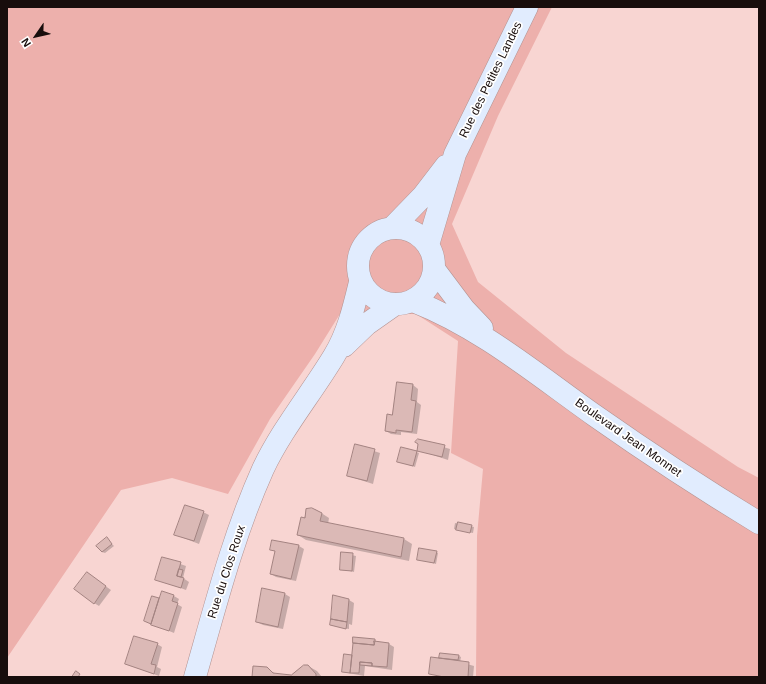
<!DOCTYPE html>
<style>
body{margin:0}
#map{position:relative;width:766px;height:684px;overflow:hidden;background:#f8d5d2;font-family:Helvetica,sans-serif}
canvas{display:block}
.frame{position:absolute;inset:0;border:8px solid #180d0c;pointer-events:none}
.north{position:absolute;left:16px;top:16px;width:40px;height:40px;-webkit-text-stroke:3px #fff;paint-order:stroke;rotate:236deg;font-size:11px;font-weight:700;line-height:16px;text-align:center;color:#180d0c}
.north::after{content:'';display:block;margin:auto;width:14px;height:18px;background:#180d0c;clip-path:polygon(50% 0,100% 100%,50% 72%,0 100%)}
</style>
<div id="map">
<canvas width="766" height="684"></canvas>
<div class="frame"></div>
<div class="north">N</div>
</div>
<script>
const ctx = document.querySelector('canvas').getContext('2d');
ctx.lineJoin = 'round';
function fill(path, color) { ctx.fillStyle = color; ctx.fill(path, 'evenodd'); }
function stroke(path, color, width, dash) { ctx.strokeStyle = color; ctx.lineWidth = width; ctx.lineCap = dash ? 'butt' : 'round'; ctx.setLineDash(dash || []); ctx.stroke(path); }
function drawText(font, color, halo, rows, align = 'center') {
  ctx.font = font + ' Helvetica,sans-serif'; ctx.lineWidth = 3.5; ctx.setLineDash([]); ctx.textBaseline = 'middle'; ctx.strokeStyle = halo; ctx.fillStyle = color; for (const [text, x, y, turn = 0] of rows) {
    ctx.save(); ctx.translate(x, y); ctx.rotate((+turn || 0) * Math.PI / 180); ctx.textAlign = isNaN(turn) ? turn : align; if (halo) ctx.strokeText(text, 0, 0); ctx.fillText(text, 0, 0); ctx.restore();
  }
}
const green = new Path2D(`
 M 7,7 L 552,7 L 498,116 L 452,224 L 478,282 L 566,353 L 738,467 L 759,478 L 759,677 L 476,677 L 477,536 L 483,469 L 451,453 L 458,341 L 416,314 L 369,314 L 348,301 L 315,354 L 270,419 L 228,494 L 172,478 L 121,490 L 7,658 Z`);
const shadow = new Path2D(`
 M 398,383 L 413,385 L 418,389 L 417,402 L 421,405 L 417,434 L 401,432 L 401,435 L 391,434 L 386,431 L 393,416 Z
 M 420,440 L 450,449 L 448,460 L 418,450 Z
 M 356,445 L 380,453 L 373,484 L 348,476 Z
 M 416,452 L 419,453 L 415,467 L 399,462 Z
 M 315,509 L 329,518 L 328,524 L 404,539 L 412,544 L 409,561 L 306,540 L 298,535 L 307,510 Z
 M 203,512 L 209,515 L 199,544 L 176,535 Z
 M 455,523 L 474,527 L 473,533 L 454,529 Z
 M 107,539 L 114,546 L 105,553 L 102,552 Z
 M 299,546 L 304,549 L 296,581 L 276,577 L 271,574 L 276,552 L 271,549 Z
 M 436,552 L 438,553 L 436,564 L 418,559 Z
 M 342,553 L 356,556 L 354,572 L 341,569 Z
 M 163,558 L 186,566 L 183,578 L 189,582 L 186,590 L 156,579 Z
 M 87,573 L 111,590 L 99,606 L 94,603 Z
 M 285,594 L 290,597 L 283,629 L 263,625 L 257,622 L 259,607 Z
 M 174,596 L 179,599 L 177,604 L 182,607 L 174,633 L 147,622 L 153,597 L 160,600 Z
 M 349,600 L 354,603 L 352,625 L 349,624 L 349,629 L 334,626 Z
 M 375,640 L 376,642 L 389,644 L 394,647 L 392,670 L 365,666 L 364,676 L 343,672 L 351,656 Z
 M 157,644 L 162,647 L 157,667 L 161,669 L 159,676 L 126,664 Z
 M 459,656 L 461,657 L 460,662 L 474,666 L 473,677 L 440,677 L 430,673 L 442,659 L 440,658 Z
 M 308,666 L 317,671 L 322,677 L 253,677 L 267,668 L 277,675 L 292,676 Z`);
const building = new Path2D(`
 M 397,382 L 413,384 L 411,400 L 416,401 L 412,432 L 396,430 L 396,433 L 385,431 L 387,414 L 392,415 Z
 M 418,439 L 445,445 L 442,457 L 417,451 L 418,444 L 415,442 Z
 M 355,444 L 375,449 L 367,481 L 347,476 Z
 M 401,447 L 417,451 L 413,466 L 397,462 Z
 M 185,505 L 204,511 L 194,541 L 174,535 Z
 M 312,508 L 322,513 L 320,521 L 404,538 L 401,557 L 297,535 L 301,517 L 305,518 L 306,509 Z
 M 458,522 L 472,525 L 470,533 L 456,530 Z
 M 107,537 L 112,544 L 102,552 L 96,546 Z
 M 272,540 L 299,545 L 291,579 L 270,574 L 275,551 L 270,550 Z
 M 419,548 L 437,551 L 434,563 L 417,560 Z
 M 341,552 L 353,553 L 352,571 L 340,570 Z
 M 162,557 L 181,562 L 177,576 L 184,578 L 181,588 L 155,580 Z
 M 179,569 L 183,570 L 181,577 L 177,576 Z
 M 87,572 L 106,586 L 94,604 L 74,589 Z
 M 262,588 L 285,593 L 278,627 L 256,622 Z
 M 162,591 L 174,595 L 172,601 L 178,603 L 169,631 L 151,625 Z
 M 333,595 L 349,599 L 347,622 L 331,619 Z
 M 152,596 L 159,598 L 151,624 L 144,621 Z
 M 331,619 L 347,622 L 346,629 L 330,625 Z
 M 134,636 L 158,643 L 151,664 L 156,665 L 154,674 L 125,664 Z
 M 353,637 L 375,639 L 375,641 L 374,645 L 353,643 Z
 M 374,641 L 389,643 L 387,667 L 372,666 L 372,663 L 360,662 L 359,673 L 350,673 L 353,643 L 374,645 Z
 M 440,653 L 459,655 L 458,660 L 439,658 Z
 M 344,654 L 352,655 L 350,673 L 342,672 Z
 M 431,657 L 469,662 L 468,677 L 444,677 L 429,674 Z
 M 360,662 L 372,663 L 372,666 L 360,665 Z
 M 304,665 L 308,665 L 316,674 L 316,677 L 252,677 L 253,666 L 267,667 L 273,673 L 291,675 Z
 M 76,671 L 80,674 L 78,677 L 72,677 Z`);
const secondary = new Path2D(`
 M358 266a38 38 0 1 1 76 0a38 38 0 1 1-76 0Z
 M 392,228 L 423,196 L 446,166
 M 428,245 L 455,154 L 527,7
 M 434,269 L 464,309 L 482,328
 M 413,301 C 480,327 536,374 594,415 C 648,453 703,489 759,523
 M 344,346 L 367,324 L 394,305
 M 195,677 C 215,607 233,536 263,469 C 282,429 311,394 334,356 C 348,333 354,307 360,282`);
const streetNames = [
 ["Rue des Petites Landes",491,80,-64],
 ["Boulevard Jean Monnet",628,438,35],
 ["Rue du Clos Roux",227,572,-72]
];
fill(green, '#edb0ac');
fill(shadow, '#0003');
fill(building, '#dbb9b6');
stroke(building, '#a38381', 1);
stroke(secondary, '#b39290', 23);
stroke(secondary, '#e1ecfe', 22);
drawText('12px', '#180d0c', '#fff', streetNames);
</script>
